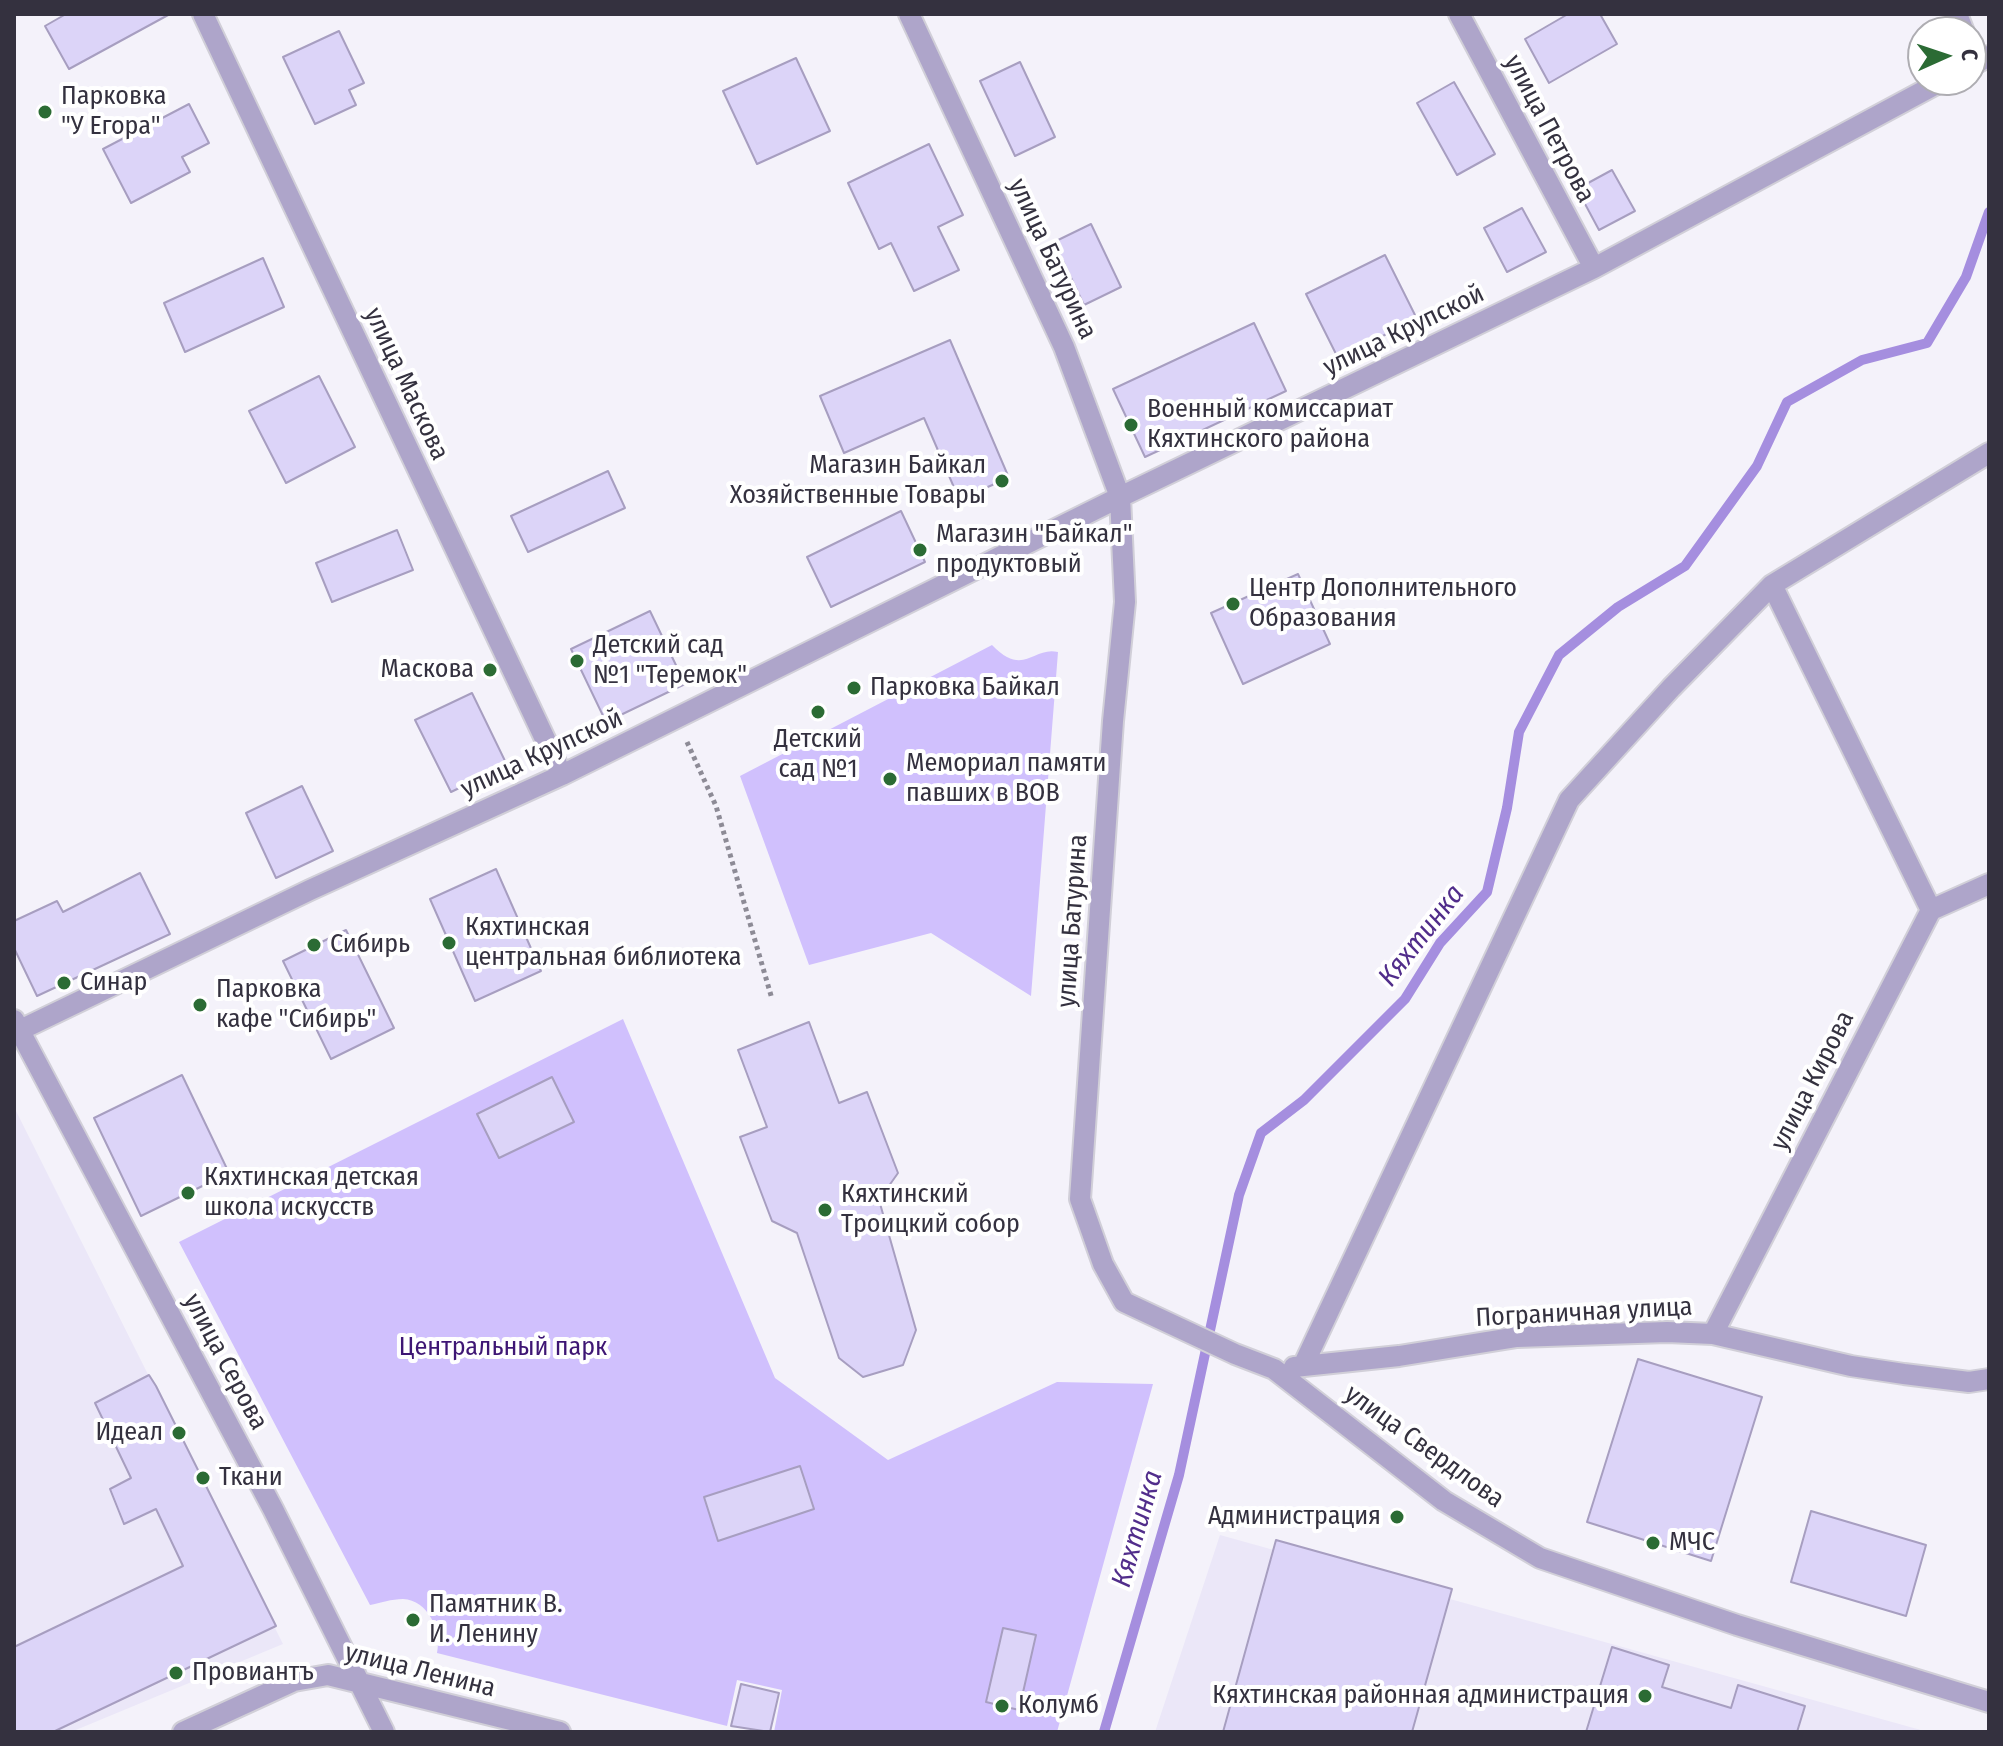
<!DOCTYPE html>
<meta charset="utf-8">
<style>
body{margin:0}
#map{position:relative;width:2003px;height:1746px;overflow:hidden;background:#f4f2fa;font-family:"Fira Sans Condensed",sans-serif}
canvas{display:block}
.frame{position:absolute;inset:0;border:16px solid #34313f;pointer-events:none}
.north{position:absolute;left:1907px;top:16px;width:80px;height:80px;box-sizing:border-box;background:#fff;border:2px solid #aeadb2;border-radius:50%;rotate:87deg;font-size:22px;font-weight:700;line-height:32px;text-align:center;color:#34313f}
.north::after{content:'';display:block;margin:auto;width:28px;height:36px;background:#2b6b34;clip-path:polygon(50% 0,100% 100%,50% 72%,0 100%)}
</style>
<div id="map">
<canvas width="2003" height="1746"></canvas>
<div class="frame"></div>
<div class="north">С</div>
</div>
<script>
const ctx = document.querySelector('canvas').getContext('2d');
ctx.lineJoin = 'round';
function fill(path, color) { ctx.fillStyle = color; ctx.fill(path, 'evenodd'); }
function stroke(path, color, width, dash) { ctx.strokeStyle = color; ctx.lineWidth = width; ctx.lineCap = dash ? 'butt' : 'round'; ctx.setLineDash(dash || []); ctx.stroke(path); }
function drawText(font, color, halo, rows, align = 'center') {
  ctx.font = font + ' "Fira Sans Condensed",sans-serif'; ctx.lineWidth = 8; ctx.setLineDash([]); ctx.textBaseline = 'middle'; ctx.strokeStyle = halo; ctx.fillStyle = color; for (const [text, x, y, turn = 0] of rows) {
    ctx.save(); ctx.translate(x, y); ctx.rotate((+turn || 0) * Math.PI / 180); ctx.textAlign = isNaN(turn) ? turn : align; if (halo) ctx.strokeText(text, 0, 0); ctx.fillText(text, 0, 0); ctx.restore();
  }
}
const built = new Path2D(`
 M 14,1107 L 283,1644 L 71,1732 L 14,1732 Z
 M 1220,1535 L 1928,1732 L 1155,1732 Z`);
const green = new Path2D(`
 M 992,645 C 1024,678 1033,646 1058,652 L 1031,996 L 931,933 L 809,965 L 740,776 Z
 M 623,1019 L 775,1378 L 888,1460 L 1057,1382 L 1153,1384 L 1057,1732 L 774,1732 L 782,1690 L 737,1680 L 727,1726 L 437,1653 C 442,1631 428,1600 403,1599 C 392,1599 380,1603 370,1605 L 179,1242 Z`);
const stream = new Path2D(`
 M 1104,1732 L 1179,1475 L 1239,1195 L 1261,1133 L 1304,1100 L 1405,999 L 1440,943 L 1487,892 L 1507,808 L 1519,732 L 1559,655 L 1618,607 L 1685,566 L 1757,466 L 1787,402 L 1862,360 L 1927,343 L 1966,277 L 1989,212`);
const building = new Path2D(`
 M 66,14 L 170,14 L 69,69 L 45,26 Z
 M 1568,14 L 1600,14 L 1617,44 L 1549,83 L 1525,39 Z
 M 339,31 L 364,83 L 349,90 L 356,105 L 315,124 L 283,57 Z
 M 796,58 L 830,131 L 757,164 L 723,91 Z
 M 1020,62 L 1055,137 L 1015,156 L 980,81 Z
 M 1454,82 L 1495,154 L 1457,175 L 1417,103 Z
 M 189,104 L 209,143 L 182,157 L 190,172 L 131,203 L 103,149 Z
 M 929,144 L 963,215 L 938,227 L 959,270 L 914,291 L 891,243 L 879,249 L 848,183 Z
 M 1612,170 L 1635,211 L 1599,230 L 1577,189 Z
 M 1522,208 L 1546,252 L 1507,272 L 1484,228 Z
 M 1091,224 L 1121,287 L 1084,305 L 1054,242 Z
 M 1385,255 L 1417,319 L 1338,358 L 1306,294 Z
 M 263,258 L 284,307 L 185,352 L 164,303 Z
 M 1254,323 L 1286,391 L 1145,457 L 1113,389 Z
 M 950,340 L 1009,478 L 959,499 L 924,418 L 844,453 L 820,396 Z
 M 319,376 L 355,447 L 286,483 L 249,411 Z
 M 608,471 L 625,508 L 528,552 L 511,516 Z
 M 901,511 L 925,562 L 831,607 L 807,557 Z
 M 397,530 L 413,570 L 332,602 L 316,563 Z
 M 1298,574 L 1330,644 L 1243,684 L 1211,613 Z
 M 650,611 L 685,684 L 606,722 L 571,649 Z
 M 472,693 L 507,765 L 451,792 L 415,720 Z
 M 302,786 L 333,851 L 276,878 L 246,813 Z
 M 496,869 L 541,971 L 475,1001 L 430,899 Z
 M 140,873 L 170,934 L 37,996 L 14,948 L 14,921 L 57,901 L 63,912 Z
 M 346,930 L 394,1028 L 331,1059 L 283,961 Z
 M 809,1022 L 839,1103 L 867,1092 L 898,1173 L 879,1200 L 916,1330 L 903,1365 L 863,1377 L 839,1358 L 797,1233 L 772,1221 L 740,1137 L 767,1127 L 738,1050 Z
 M 182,1075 L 229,1173 L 141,1216 L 94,1118 Z
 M 552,1077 L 574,1122 L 499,1158 L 477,1114 Z
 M 1638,1359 L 1762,1397 L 1711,1561 L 1587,1522 Z
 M 149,1375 L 156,1386 L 276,1626 L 53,1732 L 14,1732 L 14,1647 L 183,1566 L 156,1509 L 124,1524 L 110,1489 L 131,1478 L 95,1403 Z
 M 800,1466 L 814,1509 L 718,1541 L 704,1497 Z
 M 1811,1511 L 1926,1545 L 1906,1616 L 1791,1582 Z
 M 1276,1540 L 1452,1589 L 1412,1732 L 1223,1732 Z
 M 1003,1628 L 1036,1635 L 1019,1710 L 986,1702 Z
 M 1612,1647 L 1669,1665 L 1662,1687 L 1731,1708 L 1738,1685 L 1805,1706 L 1797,1732 L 1586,1732 Z
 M 741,1684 L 779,1693 L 770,1732 L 731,1726 Z`);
const path = new Path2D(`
 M 687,742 L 716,806 L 772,999`);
const minor = new Path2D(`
 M 203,14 L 562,775
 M 909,14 L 1064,347 L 1120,497 L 1125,602 L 1113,721 L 1080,1199 L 1103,1264 L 1124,1302 L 1235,1354 L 1274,1369 L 1444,1501 L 1540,1558 L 1737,1625 L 1989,1702
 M 1459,14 L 1594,268
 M 1957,14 L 1964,32
 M 1971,66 L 1989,56
 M 1772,585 L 1931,910
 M 14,1020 L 273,1509 L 384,1732
 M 14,1033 L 310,890 L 562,775 L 1120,497 L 1594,268 L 1944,80
 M 1713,1334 L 1931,910 L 1989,884
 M 1303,1366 L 1569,800 L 1671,688 L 1772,585 L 1989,453
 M 1294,1367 L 1399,1356 L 1517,1337 L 1667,1332 L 1713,1334 L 1851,1366 L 1904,1374 L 1969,1382 L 1989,1379
 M 183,1732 L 294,1681 L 328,1675 L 560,1732`);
const markers = [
 [45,112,8,"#2b6b34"],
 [1131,425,8,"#2b6b34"],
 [1002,481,8,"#2b6b34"],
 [920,550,8,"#2b6b34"],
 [1233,604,8,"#2b6b34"],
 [577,661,8,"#2b6b34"],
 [490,670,8,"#2b6b34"],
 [854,688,8,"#2b6b34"],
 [818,712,8,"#2b6b34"],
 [890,779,8,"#2b6b34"],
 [449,943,8,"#2b6b34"],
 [314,945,8,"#2b6b34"],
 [64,983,8,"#2b6b34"],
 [200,1005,8,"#2b6b34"],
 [188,1193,8,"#2b6b34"],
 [825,1210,8,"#2b6b34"],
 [179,1433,8,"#2b6b34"],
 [203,1478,8,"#2b6b34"],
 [1397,1517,8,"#2b6b34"],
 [1653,1543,8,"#2b6b34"],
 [413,1620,8,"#2b6b34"],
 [176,1673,8,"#2b6b34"],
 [1645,1696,8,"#2b6b34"],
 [1002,1706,8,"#2b6b34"]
];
const poiNames = [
 ["Парковка",61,97],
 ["\"У Егора\"",61,127],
 ["Военный комиссариат",1147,410],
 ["Кяхтинского района",1147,440],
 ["Магазин Байкал",986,466,"right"],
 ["Хозяйственные Товары",986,496,"right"],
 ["Магазин \"Байкал\"",936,535],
 ["продуктовый",936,565],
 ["Центр Дополнительного",1249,589],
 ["Образования",1249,619],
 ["Детский сад",593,646],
 ["№1 \"Теремок\"",593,676],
 ["Маскова",474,670,"right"],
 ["Парковка Байкал",870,688],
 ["Детский",818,740,"center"],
 ["сад №1",818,770,"center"],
 ["Мемориал памяти",906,764],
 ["павших в ВОВ",906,794],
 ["Кяхтинская",465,928],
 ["центральная библиотека",465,958],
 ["Сибирь",330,945],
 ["Синар",80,983],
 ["Парковка",216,990],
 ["кафе \"Сибирь\"",216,1020],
 ["Кяхтинская детская",204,1178],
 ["школа искусств",204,1208],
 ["Кяхтинский",841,1195],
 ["Троицкий собор",841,1225],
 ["Идеал",163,1433,"right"],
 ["Ткани",219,1478],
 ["Администрация",1381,1517,"right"],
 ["МЧС",1669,1543],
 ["Памятник В.",429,1605],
 ["И. Ленину",429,1635],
 ["Провиантъ",192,1673],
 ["Кяхтинская районная администрация",1629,1696,"right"],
 ["Колумб",1018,1706]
];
const streetNames = [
 ["улица Петрова",1549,129,62],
 ["улица Батурина",1052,259,65],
 ["улица Крупской",1404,331,-26],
 ["улица Маскова",406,384,65],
 ["улица Крупской",542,754,-25],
 ["улица Батурина",1073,921,-86],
 ["улица Кирова",1813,1081,-63],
 ["Пограничная улица",1584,1313,-3],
 ["улица Серова",225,1362,62],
 ["улица Свердлова",1424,1447,36],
 ["улица Ленина",420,1671,14]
];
const parkNames = [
 ["Центральный парк",503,1348]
];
const waterNames = [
 ["Кяхтинка",1422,936,-52],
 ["Кяхтинка",1138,1529,-74]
];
fill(built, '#ebe7f8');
fill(green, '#d0c0fd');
stroke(stream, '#a58edf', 10);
fill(building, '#dcd4f8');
stroke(building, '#a79ec0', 2);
stroke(minor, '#d1cfd8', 24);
stroke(path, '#8d8b96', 5, [4, 4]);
stroke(minor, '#aea5ca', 20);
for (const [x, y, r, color] of markers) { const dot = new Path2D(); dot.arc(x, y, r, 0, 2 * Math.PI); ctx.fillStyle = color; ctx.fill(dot); stroke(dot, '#fff', 3); }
drawText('26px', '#34313f', '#fff', poiNames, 'left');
drawText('26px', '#34313f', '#fff', streetNames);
drawText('26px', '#3e1674', '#fff', parkNames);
drawText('italic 28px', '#512d8b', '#fff', waterNames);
</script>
